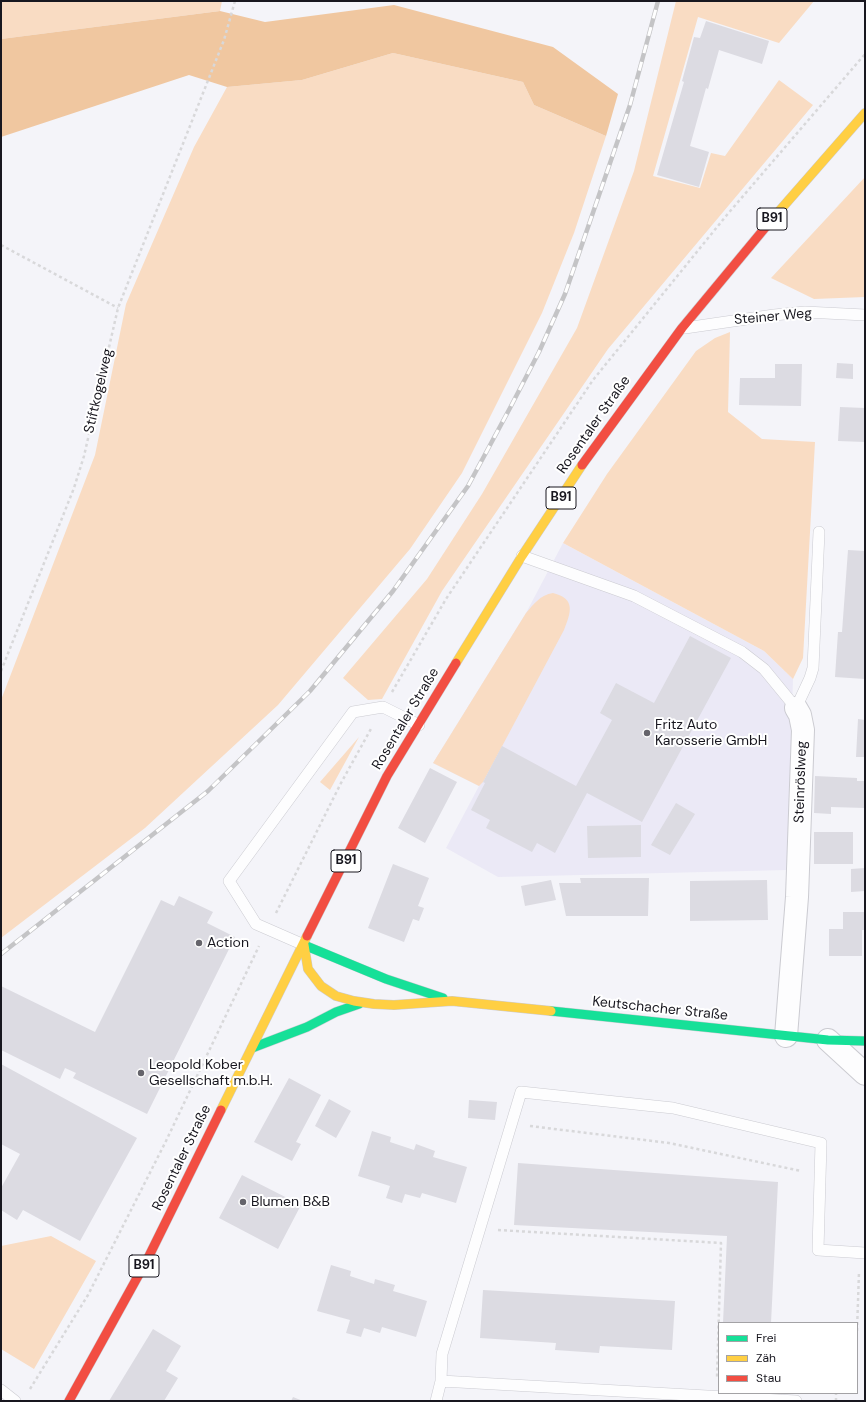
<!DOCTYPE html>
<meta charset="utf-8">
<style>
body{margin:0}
#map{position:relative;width:866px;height:1402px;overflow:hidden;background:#f4f4f9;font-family:"DM Sans",sans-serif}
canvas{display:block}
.frame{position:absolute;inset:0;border:2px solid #18171f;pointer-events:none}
.legend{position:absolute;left:718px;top:1322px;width:140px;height:72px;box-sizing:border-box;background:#fff;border:1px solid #a3a2a5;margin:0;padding:5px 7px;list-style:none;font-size:12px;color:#18171f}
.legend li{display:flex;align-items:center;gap:8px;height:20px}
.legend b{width:20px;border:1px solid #a3a2a5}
</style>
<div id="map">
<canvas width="866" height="1402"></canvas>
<div class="frame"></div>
<ul class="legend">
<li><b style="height:5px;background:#16e098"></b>Frei</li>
<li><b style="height:5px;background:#ffcf43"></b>Zäh</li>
<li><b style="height:5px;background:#f24e42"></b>Stau</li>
</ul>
</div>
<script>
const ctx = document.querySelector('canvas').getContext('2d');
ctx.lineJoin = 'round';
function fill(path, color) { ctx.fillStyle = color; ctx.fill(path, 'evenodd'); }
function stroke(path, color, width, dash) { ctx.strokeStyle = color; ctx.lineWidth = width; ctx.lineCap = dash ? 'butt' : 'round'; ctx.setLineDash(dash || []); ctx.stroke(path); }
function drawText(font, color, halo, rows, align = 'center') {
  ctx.font = font + ' "DM Sans",sans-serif'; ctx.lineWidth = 4; ctx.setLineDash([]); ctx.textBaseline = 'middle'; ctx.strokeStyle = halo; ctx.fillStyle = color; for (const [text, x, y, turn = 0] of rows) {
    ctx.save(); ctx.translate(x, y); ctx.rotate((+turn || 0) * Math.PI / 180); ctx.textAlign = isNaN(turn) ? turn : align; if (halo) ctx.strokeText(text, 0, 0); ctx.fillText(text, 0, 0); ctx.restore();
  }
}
const built = new Path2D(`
 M 563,543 L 764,651 L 793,679 L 787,870 L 498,877 L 446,848 L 479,786 L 433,763 L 526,613 Z`);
const green = new Path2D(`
 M 1,1 L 222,1 L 220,11 L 1,39 Z
 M 676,1 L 814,1 L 779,43 L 698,17 L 653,176 L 700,188 L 711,153 L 725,156 L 779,80 L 813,105 L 608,349 L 442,591 L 382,699 L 368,700 L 343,678 L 427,579 L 482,494 L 577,328 L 634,171 Z
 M 393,53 L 523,82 L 534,105 L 606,136 L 574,233 L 542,313 L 462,473 L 410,549 L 278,705 L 145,828 L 1,938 L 1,700 L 95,455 L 126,304 L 194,147 L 227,87 L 302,80 Z
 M 865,177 L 865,297 L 814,299 L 771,278 Z
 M 730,332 L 728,412 L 762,439 L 815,442 L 803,658 L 793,679 L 764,651 L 563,543 L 607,474 L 696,351 L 715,338 Z
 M 553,593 C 576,599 571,612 564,630 L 483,782 L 479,786 L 433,763 L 526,613 C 534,604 540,595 553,593 Z
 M 359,737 L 330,790 L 320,782 Z
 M 51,1236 L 96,1261 L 34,1369 L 1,1349 L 1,1246 Z`);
const forest = new Path2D(`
 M 394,5 L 553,47 L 618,94 L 606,136 L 534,105 L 523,82 L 393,53 L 302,80 L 227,87 L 189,75 L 1,137 L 1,39 L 220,11 L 265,22 Z`);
const building = new Path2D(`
 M 706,21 L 769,41 L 762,64 L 719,50 L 708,89 L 706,88 L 690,146 L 709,152 L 699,187 L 657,175 L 684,82 L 682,81 L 694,37 L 700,38 Z
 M 837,363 L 853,364 L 853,379 L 836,378 Z
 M 775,364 L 802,364 L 801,406 L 739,405 L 740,378 L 775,378 Z
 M 840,407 L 865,408 L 865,442 L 838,441 Z
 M 848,550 L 865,551 L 865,679 L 835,677 L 838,632 L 842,632 Z
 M 690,636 L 731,658 L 642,822 L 587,793 L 555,853 L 537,843 L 532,852 L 486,828 L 490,820 L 471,810 L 485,783 L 483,782 L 502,746 L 576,786 L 612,720 L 600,713 L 616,683 L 654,703 Z
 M 858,719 L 865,720 L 865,757 L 856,757 Z
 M 430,768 L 457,782 L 425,843 L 398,828 Z
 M 815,776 L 857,778 L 857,781 L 865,781 L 865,808 L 831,807 L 831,814 L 814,813 Z
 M 676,803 L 695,814 L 670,855 L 651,845 Z
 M 641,825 L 641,857 L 588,858 L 587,826 Z
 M 814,832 L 853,832 L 853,864 L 814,864 Z
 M 393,864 L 429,878 L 418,906 L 424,908 L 419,921 L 413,919 L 404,942 L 368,928 Z
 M 865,868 L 865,891 L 851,892 L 851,869 Z
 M 580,878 L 649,878 L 648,916 L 566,916 L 559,883 L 581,883 Z
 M 551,880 L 556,900 L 525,906 L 521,886 Z
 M 767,880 L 768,920 L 690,921 L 690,881 Z
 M 179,896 L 213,912 L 207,923 L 235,937 L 147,1114 L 73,1078 L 76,1073 L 65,1068 L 60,1079 L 1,1050 L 1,986 L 95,1032 L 161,900 L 174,906 Z
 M 843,912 L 865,912 L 865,930 L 862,930 L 862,956 L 829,956 L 829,929 L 843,929 Z
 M 1,1064 L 137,1138 L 80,1241 L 23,1210 L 17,1220 L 1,1210 L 1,1188 L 20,1154 L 1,1144 Z
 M 289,1078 L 321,1095 L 296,1142 L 301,1144 L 292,1161 L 254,1142 Z
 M 329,1099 L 351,1111 L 336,1138 L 315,1126 Z
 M 469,1100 L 497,1102 L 495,1120 L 468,1118 Z
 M 372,1131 L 391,1137 L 390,1142 L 414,1150 L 416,1144 L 435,1151 L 433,1157 L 467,1167 L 456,1203 L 422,1193 L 420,1198 L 405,1194 L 402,1203 L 386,1198 L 390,1186 L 358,1176 Z
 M 518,1163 L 778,1182 L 771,1323 L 723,1323 L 727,1236 L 514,1225 Z
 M 242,1175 L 301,1205 L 278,1249 L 219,1218 Z
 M 331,1265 L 351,1271 L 350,1276 L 374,1284 L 375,1279 L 395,1285 L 393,1291 L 427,1301 L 416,1337 L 382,1327 L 380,1333 L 364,1328 L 361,1337 L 346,1333 L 350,1320 L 317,1311 Z
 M 483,1290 L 675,1301 L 672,1350 L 600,1346 L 599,1353 L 555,1350 L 556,1343 L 480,1338 Z
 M 153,1329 L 181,1346 L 166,1371 L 178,1378 L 164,1401 L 109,1401 Z
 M 293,1397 L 303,1401 L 291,1401 Z`);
const path = new Path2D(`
 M 1,245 L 118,308
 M 1,671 L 74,488 L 84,456 L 118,308 L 224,40 L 235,1
 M 392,692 L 446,599 L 593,380 L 726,216 L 865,54
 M 276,913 L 341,783 L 372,727
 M 530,1126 L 669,1143 L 801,1171
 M 498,1230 L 721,1243 L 717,1378
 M 857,1331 L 859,1272
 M 30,1389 L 88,1295 L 166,1141 L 259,946
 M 836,1401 L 836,1393`);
const lane = new Path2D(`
 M 685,328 L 774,315 L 805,312 L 865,315
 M 522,556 L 634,596 L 742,652 L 764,669 L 796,708 L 810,678 L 813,668 L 819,532
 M 304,945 L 256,924 L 229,881 L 353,712 L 383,707 L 419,725
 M 441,1381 L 796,1401
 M 1,1390 L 15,1401
 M 436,1401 L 441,1381 L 442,1354 L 521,1092 L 673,1108 L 821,1143 L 818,1250 L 865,1253`);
const street = new Path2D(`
 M 786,1036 L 797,897 L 803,730 L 800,715 L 796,708
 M 828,1040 L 865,1074`);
const fast = new Path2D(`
 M 304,945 L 386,979 L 443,998
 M 551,1011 L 828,1040 L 865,1041
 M 252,1048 L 307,1027 L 336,1012 L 359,1004`);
const slow = new Path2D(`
 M 774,217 L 865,113
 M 456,663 L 522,556 L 582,465
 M 304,945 L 308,969 L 321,986 L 336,996 L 354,1001 L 374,1004 L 394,1005 L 452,1001 L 551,1011
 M 221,1110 L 307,936`);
const jam = new Path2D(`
 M 582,465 L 682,328 L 774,217
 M 307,936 L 387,776 L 456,663
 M 69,1401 L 148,1258 L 221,1110`);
const rail = new Path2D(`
 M 1,954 L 208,791 L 310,691 L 393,591 L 468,486 L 510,408 L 539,352 L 565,294 L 630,105 L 658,1`);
const markers = [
 [647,733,4,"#65646b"],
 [199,943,4,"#65646b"],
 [141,1073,4,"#65646b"],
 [243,1202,4,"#65646b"]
];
const shields = [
 [772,219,30],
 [561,498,30],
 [346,861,30],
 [144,1266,30]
];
const shieldNames = [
 ["B91",772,219],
 ["B91",561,498],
 ["B91",346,861],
 ["B91",144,1266]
];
const streetNames = [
 ["Steiner Weg",773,317,-5],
 ["Stiftkogelweg",99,391,-77],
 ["Rosentaler Straße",594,425,-55],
 ["Rosentaler Straße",406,719,-59],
 ["Steinröslweg",801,782,-88],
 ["Keutschacher Straße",660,1009,6],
 ["Rosentaler Straße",182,1158,-64]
];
const poiNames = [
 ["Fritz Auto",655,725],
 ["Karosserie GmbH",655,741],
 ["Action",207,943],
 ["Leopold Kober",149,1065],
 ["Gesellschaft m.b.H.",149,1081],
 ["Blumen B&B",251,1202]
];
fill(built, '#ebe9f6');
fill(green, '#f9dcc3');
fill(forest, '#f0c7a0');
fill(building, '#dcdbe2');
stroke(lane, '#cbcbd1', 12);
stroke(street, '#cbcbd1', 24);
stroke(fast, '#cbcbd1', 10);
stroke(slow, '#cbcbd1', 10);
stroke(jam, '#cbcbd1', 10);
stroke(path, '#d8d8da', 2.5, [3, 3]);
stroke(lane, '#fdfdfe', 11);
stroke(street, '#fdfdfe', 22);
stroke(fast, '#16e098', 9);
stroke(slow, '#ffcf43', 9);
stroke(jam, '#f24e42', 9);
stroke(rail, '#c4c4c6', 4.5);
stroke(rail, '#fff', 3, [9]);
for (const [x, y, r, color] of markers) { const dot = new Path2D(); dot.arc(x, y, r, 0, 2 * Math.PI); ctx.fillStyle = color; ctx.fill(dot); stroke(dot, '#fff', 1.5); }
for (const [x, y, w] of shields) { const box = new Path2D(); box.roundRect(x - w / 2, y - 11, w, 22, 3); ctx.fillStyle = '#fff'; ctx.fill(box); stroke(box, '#18171f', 1); }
drawText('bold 13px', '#18171f', null, shieldNames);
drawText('14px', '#18171f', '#fff', streetNames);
drawText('14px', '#18171f', '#fff', poiNames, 'left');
</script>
